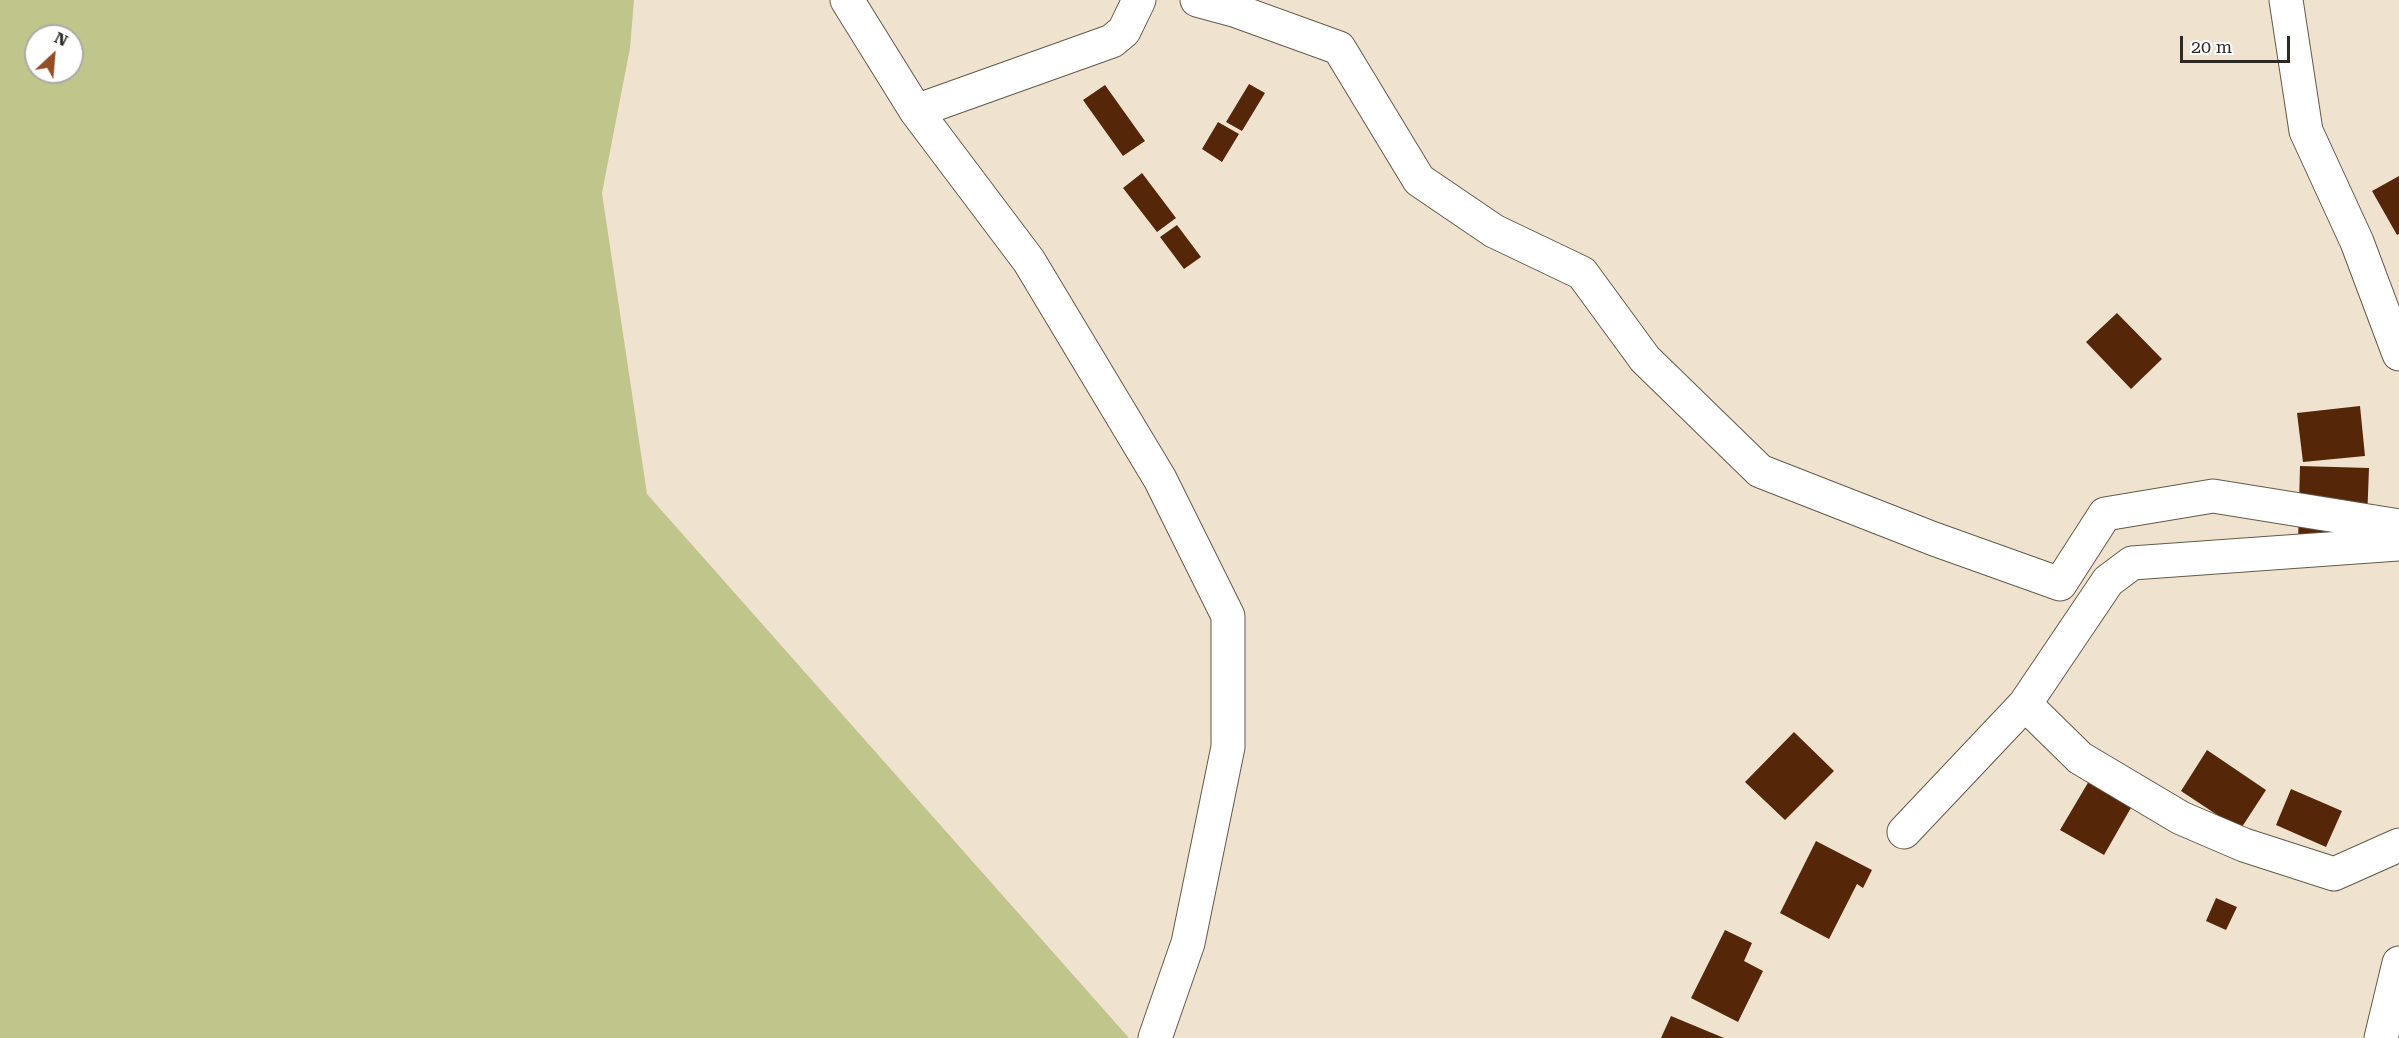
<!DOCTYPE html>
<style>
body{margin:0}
#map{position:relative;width:2399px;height:1038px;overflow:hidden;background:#efe3d0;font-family:"Roboto Serif",serif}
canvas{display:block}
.north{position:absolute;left:24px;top:24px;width:60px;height:60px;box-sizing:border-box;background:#fff;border:2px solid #abaaa7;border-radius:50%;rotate:26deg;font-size:16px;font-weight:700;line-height:24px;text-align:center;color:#2e2a23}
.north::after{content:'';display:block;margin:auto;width:21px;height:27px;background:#944f26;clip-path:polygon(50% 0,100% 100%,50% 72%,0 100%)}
.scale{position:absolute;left:2180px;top:36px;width:110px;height:27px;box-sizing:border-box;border:3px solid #2e2a23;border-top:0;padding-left:8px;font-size:18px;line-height:21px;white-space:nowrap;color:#2e2a23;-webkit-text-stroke:4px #fff;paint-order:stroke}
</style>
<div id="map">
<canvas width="2399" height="1038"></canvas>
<div class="north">N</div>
<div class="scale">20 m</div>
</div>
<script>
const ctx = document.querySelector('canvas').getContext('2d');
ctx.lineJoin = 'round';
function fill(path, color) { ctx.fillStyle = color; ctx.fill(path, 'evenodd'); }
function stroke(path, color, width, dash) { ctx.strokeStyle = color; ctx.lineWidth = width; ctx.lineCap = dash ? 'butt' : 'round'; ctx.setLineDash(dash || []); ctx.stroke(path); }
const green = new Path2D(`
 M 0,0 L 634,0 L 630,48 L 602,193 L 647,494 L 1129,1038 L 0,1038 ZM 36,36 L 72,36 L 72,72 L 36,72 Z`);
const building = new Path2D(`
 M 1249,84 L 1265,93 L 1242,131 L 1226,122 Z
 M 1105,85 L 1145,141 L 1123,156 L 1083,100 Z
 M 1218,122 L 1239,134 L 1222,162 L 1202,149 Z
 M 1142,173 L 1176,218 L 1157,232 L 1123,188 Z
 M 2399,176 L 2399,234 L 2397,235 L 2372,191 Z
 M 1177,225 L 1201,257 L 1184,269 L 1160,237 Z
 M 2117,313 L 2162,359 L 2131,389 L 2086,342 Z
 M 2360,406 L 2365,456 L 2303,462 L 2297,413 Z
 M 2300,466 L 2369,468 L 2366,547 L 2298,544 Z
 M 1794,732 L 1834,771 L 1785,820 L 1745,782 Z
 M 2207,750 L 2266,790 L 2240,830 L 2181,791 Z
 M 2089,781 L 2132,806 L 2104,855 L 2060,830 Z
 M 2291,789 L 2342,811 L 2326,847 L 2276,825 Z
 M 1816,841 L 1872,870 L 1863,888 L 1857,884 L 1829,939 L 1780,913 Z
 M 2216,898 L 2237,907 L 2226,930 L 2206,921 Z
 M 1725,930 L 1752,943 L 1744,961 L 1763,971 L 1738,1022 L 1691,998 Z
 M 1671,1016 L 1724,1038 L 1661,1038 Z`);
const minor = new Path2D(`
 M 847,0 L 916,111 L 1029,261 L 1160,479 L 1228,616 L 1228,747 L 1188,943 L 1155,1038
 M 1197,0 L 1234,10 L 1339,48 L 1419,180 L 1494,231 L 1582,273 L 1645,359 L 1760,471 L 1934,539 L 2060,584 L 2105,514 L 2213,496 L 2399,526
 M 2286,0 L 2306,131 L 2357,242 L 2399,354
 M 916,111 L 1112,41 L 1124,31 L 1139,0
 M 2025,704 L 2080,758 L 2181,818 L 2244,845 L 2334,874 L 2399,845
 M 1904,832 L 2025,704 L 2108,581 L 2132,563 L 2399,544
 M 2381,1038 L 2399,963`);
fill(green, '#c0c58b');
fill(building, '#562608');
stroke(minor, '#645a4a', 35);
stroke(minor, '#fff', 33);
</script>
